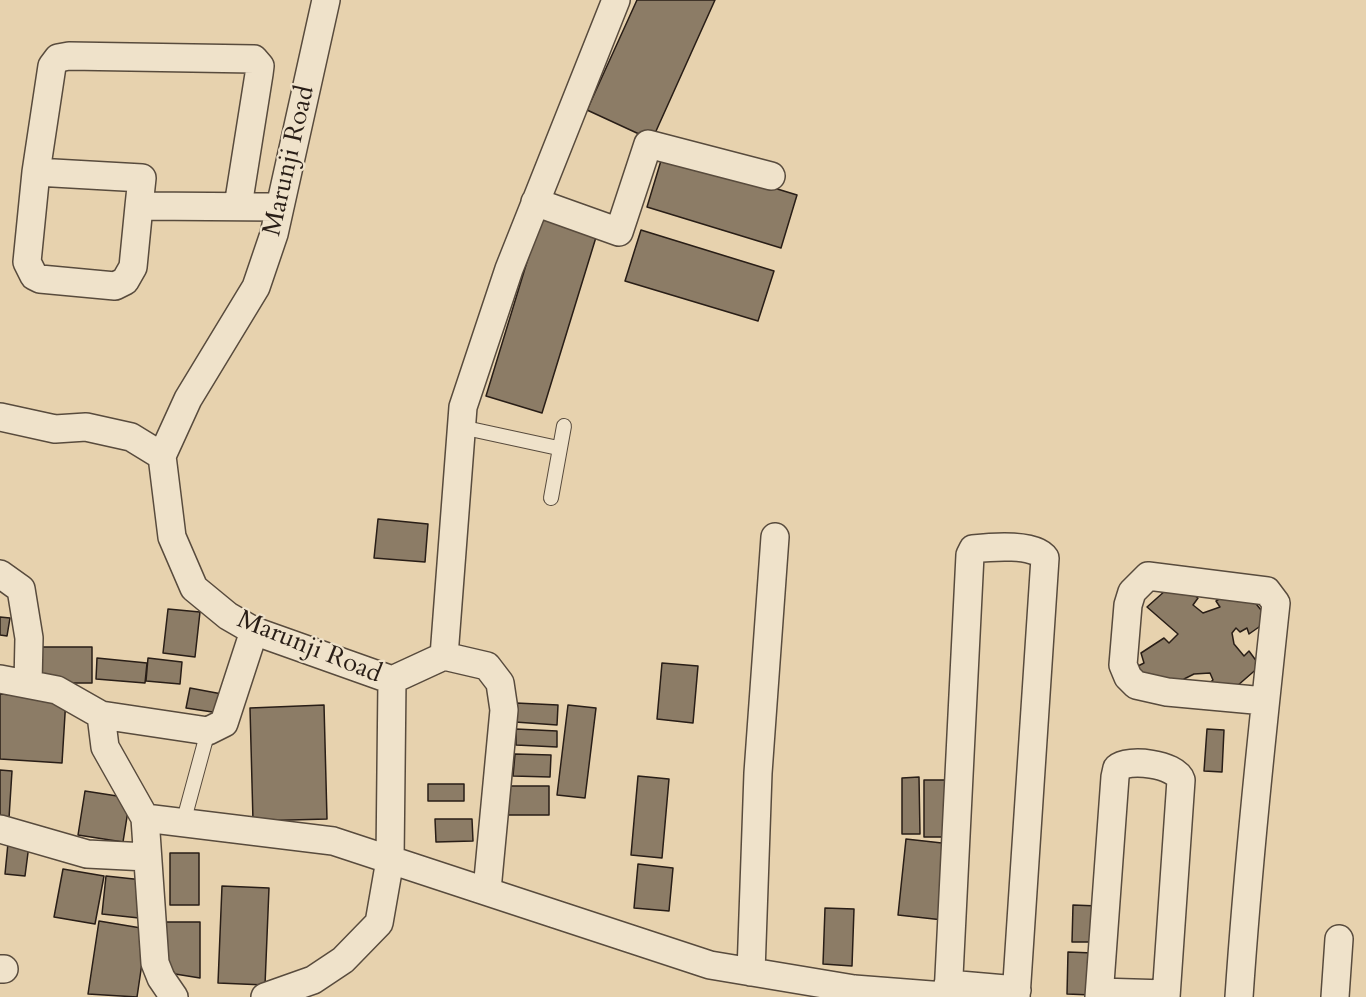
<!DOCTYPE html>
<style>
body{margin:0}
canvas{display:block;background:#e7d2ae}
</style>
<canvas width="1366" height="997"></canvas>
<script>
const ctx = document.querySelector('canvas').getContext('2d');
ctx.lineJoin = 'round';
function fill(path, color) { ctx.fillStyle = color; ctx.fill(path, 'evenodd'); }
function stroke(path, color, width, dash) { ctx.strokeStyle = color; ctx.lineWidth = width; ctx.lineCap = dash ? 'butt' : 'round'; ctx.setLineDash(dash || []); ctx.stroke(path); }
function drawText(font, color, halo, rows, align = 'center') {
  ctx.font = font + ' Cardo,serif'; ctx.lineWidth = 4.5; ctx.setLineDash([]); ctx.textBaseline = 'middle'; ctx.strokeStyle = halo; ctx.fillStyle = color; for (const [text, x, y, turn = 0] of rows) {
    ctx.save(); ctx.translate(x, y); ctx.rotate((+turn || 0) * Math.PI / 180); ctx.textAlign = isNaN(turn) ? turn : align; if (halo) ctx.strokeText(text, 0, 0); ctx.fillText(text, 0, 0); ctx.restore();
  }
}
const building = new Path2D(`
 M 637,0 L 715,0 L 652,140 L 587,110 Z
 M 663,154 L 797,195 L 781,248 L 647,207 Z
 M 541,216 L 597,234 L 542,413 L 486,396 Z
 M 641,230 L 774,271 L 758,321 L 625,281 Z
 M 378,519 L 428,524 L 425,562 L 374,558 Z
 M 1175,582 L 1198,598 L 1193,605 L 1203,613 L 1220,607 L 1216,601 L 1230,592 L 1245,590 L 1269,620 L 1249,634 L 1247,628 L 1240,632 L 1236,628 L 1232,633 L 1234,644 L 1244,656 L 1249,651 L 1260,666 L 1229,693 L 1208,684 L 1213,680 L 1210,673 L 1194,674 L 1184,679 L 1189,686 L 1155,686 L 1134,668 L 1144,663 L 1141,653 L 1164,638 L 1169,643 L 1178,634 L 1147,607 Z
 M 168,609 L 200,612 L 195,657 L 163,653 Z
 M 0,617 L 10,618 L 7,636 L 0,635 Z
 M 41,647 L 92,647 L 92,683 L 42,683 Z
 M 97,658 L 147,663 L 145,683 L 96,679 Z
 M 148,658 L 182,662 L 180,684 L 146,681 Z
 M 662,663 L 698,666 L 693,723 L 657,719 Z
 M 190,688 L 222,694 L 219,713 L 186,708 Z
 M 0,694 L 66,698 L 62,763 L 0,759 Z
 M 516,703 L 558,705 L 557,725 L 515,722 Z
 M 324,705 L 327,819 L 253,821 L 250,708 Z
 M 568,705 L 596,708 L 585,798 L 557,795 Z
 M 516,729 L 557,731 L 557,747 L 516,745 Z
 M 1207,729 L 1224,730 L 1222,772 L 1204,771 Z
 M 515,754 L 551,755 L 550,777 L 513,776 Z
 M 0,770 L 12,771 L 9,818 L 0,817 Z
 M 638,776 L 669,779 L 662,858 L 631,855 Z
 M 919,777 L 920,834 L 902,834 L 902,778 Z
 M 924,780 L 953,780 L 954,837 L 924,837 Z
 M 428,784 L 464,784 L 464,801 L 428,801 Z
 M 506,786 L 549,786 L 549,815 L 506,815 Z
 M 85,791 L 130,798 L 123,842 L 78,835 Z
 M 435,819 L 472,819 L 473,841 L 436,842 Z
 M 906,839 L 951,844 L 943,920 L 898,915 Z
 M 8,843 L 29,845 L 25,876 L 5,874 Z
 M 170,853 L 199,853 L 199,905 L 170,905 Z
 M 638,864 L 673,868 L 669,911 L 634,908 Z
 M 63,869 L 104,876 L 95,924 L 54,917 Z
 M 106,876 L 143,880 L 139,918 L 102,914 Z
 M 222,886 L 269,888 L 265,985 L 218,983 Z
 M 1073,905 L 1098,906 L 1098,942 L 1072,942 Z
 M 825,908 L 854,909 L 852,966 L 823,964 Z
 M 99,921 L 147,929 L 137,997 L 88,994 Z
 M 165,922 L 200,922 L 200,978 L 169,973 Z
 M 1068,952 L 1093,953 L 1092,995 L 1067,994 Z`);
const service = new Path2D(`
 M 461,427 L 558,448
 M 551,498 L 564,426
 M 183,823 L 208,731`);
const minor = new Path2D(`
 M 36,172 L 27,262 L 34,276 L 40,279 L 115,286 L 125,281 L 133,267 L 139,206
 M 535,202 L 619,232 L 648,144 L 771,176
 M 238,206 L 259,74 L 260,66 L 254,59 L 69,56 L 58,58 L 52,66 L 36,172 L 142,178 L 139,206 L 280,207
 M 0,417 L 55,429 L 86,427 L 131,437 L 162,456
 M 0,574 L 21,589 L 29,638 L 28,684
 M 444,656 L 487,666 L 500,683 L 504,710 L 487,890
 M 0,679 L 57,690 L 101,715 L 208,731 L 224,723 L 254,631
 M 392,680 L 444,656 L 463,407 L 509,269 L 616,0
 M 101,715 L 105,747 L 145,818 L 155,963 L 161,978 L 174,997
 M 145,818 L 333,841 L 710,965 L 854,989 L 957,997
 M 0,829 L 87,854 L 147,857
 M 0,969 L 4,969
 M 751,972 L 758,773 L 775,537
 M 948,984 L 1017,990
 M 1100,992 L 1166,994
 M 948,996 L 970,555 L 973,549 C 990,547 1036,543 1045,558 L 1016,997
 M 265,997 L 313,980 L 343,960 L 379,923 L 390,860 L 392,680 L 254,631 L 228,616 L 194,588 L 172,537 L 162,456 L 188,399 L 256,287 L 274,234 L 326,0
 M 1099,997 L 1115,777 L 1117,768 C 1128,758 1176,764 1181,780 L 1166,997
 M 1239,997 C 1248,865 1262,734 1276,603 L 1267,591 L 1148,576 L 1132,592 L 1128,605 L 1123,665 L 1128,677 L 1136,685 L 1167,692 L 1265,701
 M 1335,997 L 1339,939`);
const streetNames = [
 ["Marunji Road",290,161,-77],
 ["Marunji Road",309,648,22]
];
fill(building, '#8c7c66');
stroke(building, '#291e17', 1.5);
stroke(service, '#584b3d', 16);
stroke(minor, '#584b3d', 30);
stroke(service, '#efe2ca', 14);
stroke(minor, '#efe2ca', 27);
drawText('26px', '#291e17', '#efe2ca', streetNames);
</script>
